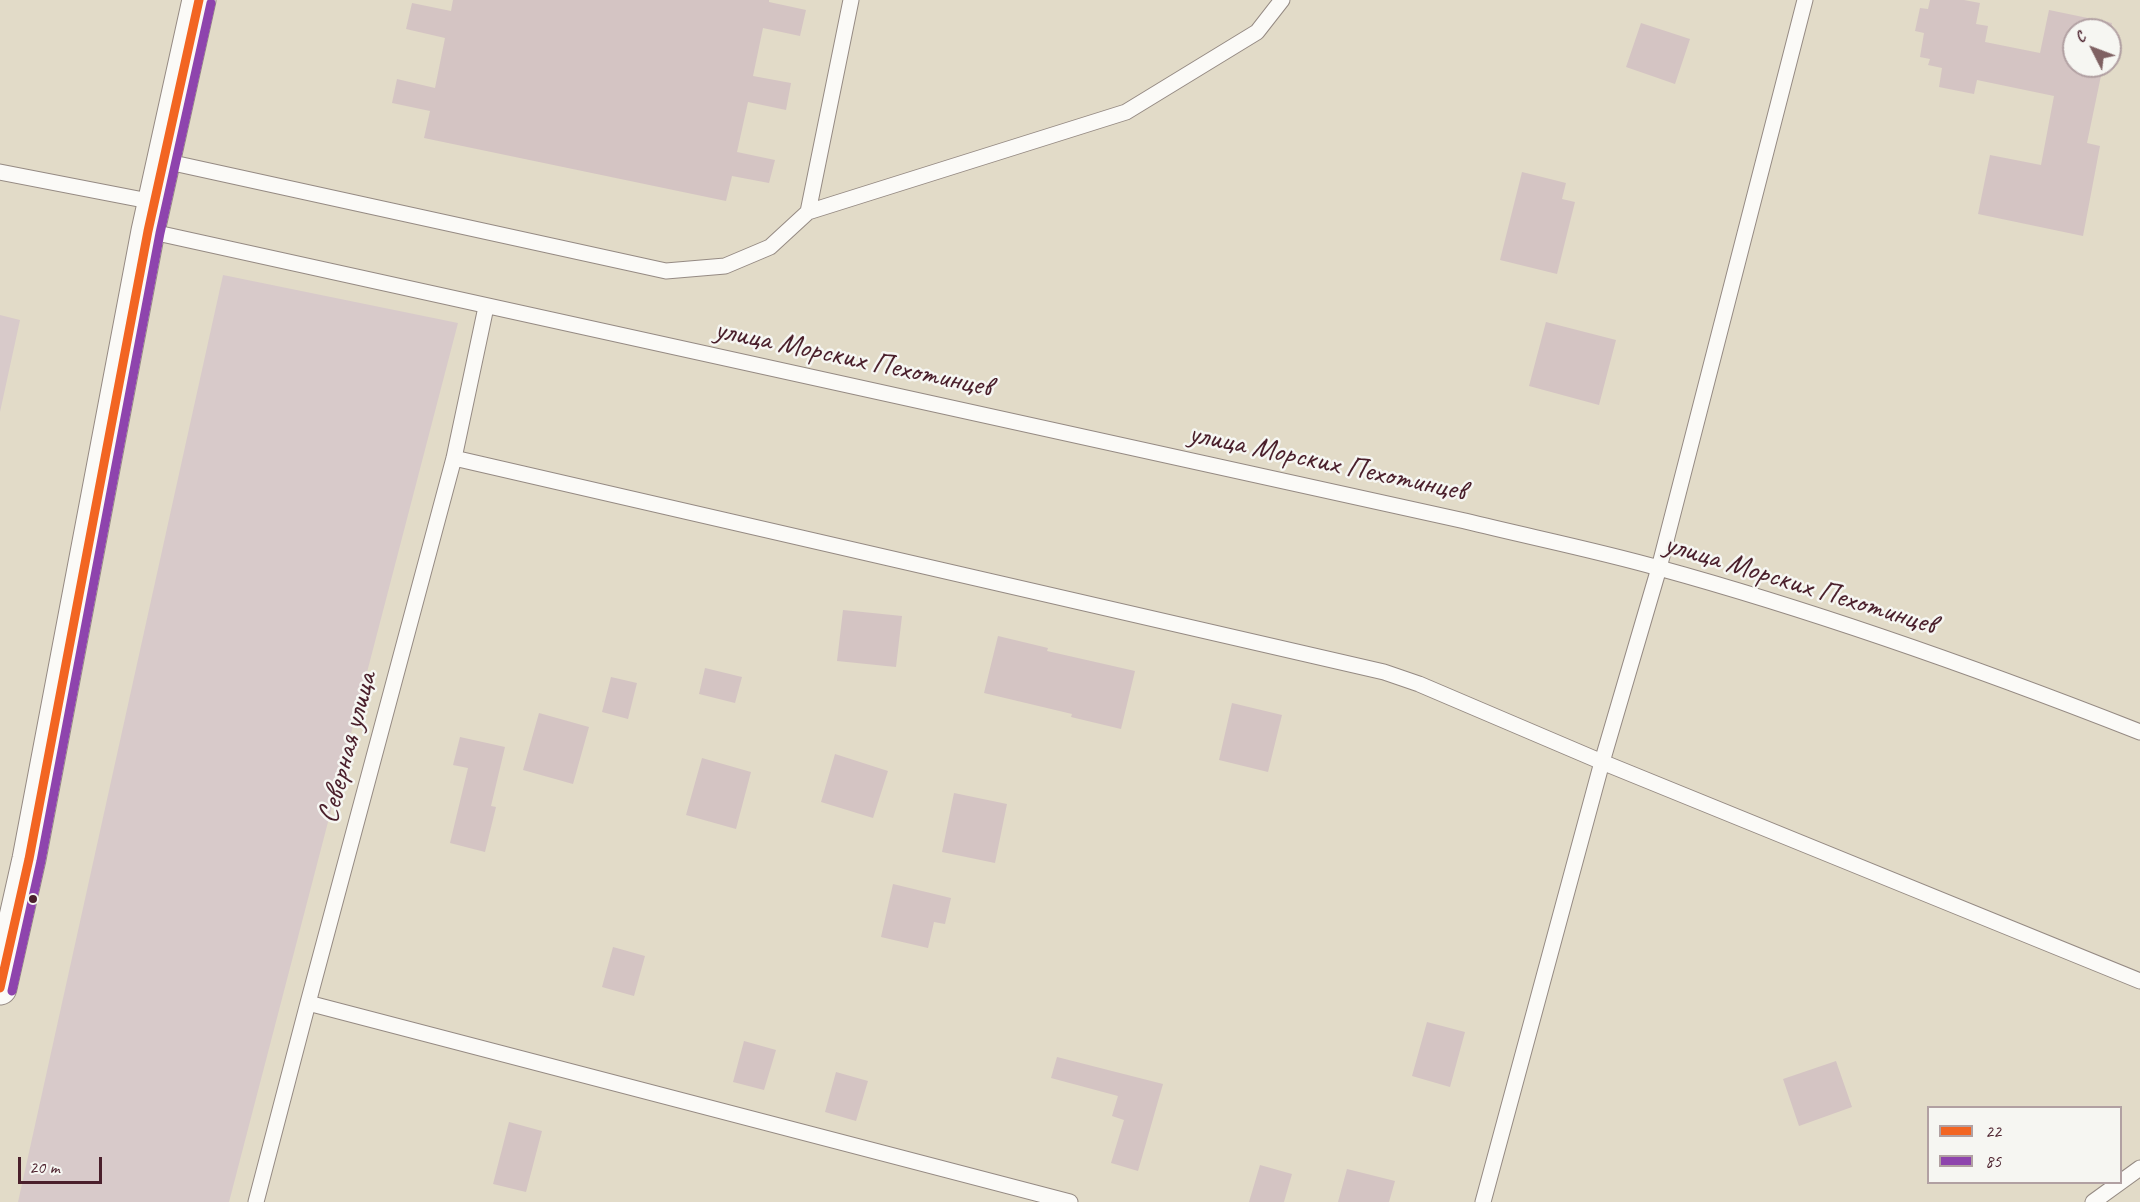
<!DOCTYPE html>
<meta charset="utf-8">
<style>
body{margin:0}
#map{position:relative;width:2140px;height:1202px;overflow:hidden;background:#e2dbc8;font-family:Caveat,sans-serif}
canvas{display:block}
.legend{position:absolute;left:1927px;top:1106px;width:195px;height:78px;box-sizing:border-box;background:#f6f6f2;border:2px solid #b1a0a2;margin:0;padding:8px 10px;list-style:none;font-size:18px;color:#4a1f2b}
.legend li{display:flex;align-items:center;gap:12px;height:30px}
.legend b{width:30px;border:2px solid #b1a0a2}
.north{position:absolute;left:2062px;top:18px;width:60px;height:60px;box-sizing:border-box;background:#f6f6f2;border:2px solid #b1a0a2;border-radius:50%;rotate:312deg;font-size:16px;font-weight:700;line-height:24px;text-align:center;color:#4a1f2b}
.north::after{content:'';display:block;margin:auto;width:21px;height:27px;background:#7f6162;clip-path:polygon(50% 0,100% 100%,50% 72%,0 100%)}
.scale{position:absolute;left:18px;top:1157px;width:84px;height:27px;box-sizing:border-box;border:3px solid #4a1f2b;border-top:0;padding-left:8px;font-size:18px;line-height:21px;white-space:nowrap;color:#4a1f2b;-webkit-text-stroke:4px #f6f6f2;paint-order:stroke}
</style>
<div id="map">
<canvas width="2140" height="1202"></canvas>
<ul class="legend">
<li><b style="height:8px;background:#f26522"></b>22</li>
<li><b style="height:8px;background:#8e44ad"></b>85</li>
</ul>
<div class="north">С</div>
<div class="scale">20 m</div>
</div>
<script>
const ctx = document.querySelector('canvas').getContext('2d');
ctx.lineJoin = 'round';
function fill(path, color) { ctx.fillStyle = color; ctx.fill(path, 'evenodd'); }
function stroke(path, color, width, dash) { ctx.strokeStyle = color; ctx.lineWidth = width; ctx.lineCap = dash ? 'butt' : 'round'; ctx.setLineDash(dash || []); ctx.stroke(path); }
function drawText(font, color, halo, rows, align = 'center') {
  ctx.font = font + ' Caveat,sans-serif'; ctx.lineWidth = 5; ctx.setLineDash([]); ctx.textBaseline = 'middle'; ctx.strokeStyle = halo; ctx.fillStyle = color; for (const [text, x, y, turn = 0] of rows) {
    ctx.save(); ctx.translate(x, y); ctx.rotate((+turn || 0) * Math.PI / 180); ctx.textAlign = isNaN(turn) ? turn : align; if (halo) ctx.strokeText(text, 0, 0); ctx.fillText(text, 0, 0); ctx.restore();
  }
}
const industrial = new Path2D(`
 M 223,275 L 458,323 L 229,1202 L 18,1202 Z
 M 0,315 L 20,320 L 0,412 Z`);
const building = new Path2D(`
 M 453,0 L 769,0 L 769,2 L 806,10 L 800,36 L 763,28 L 753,76 L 791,83 L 786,110 L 748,102 L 737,152 L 775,160 L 769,183 L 732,176 L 726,201 L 424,138 L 430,111 L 392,103 L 397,79 L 435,88 L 445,38 L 406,29 L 412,3 L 451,11 Z
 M 1930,0 L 1964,0 L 1980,3 L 1976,24 L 1988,26 L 1985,42 L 2040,53 L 2049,10 L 2112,23 L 2110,34 L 2110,30 L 2074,30 L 2074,66 L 2103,66 L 2087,143 L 2100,146 L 2083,236 L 1978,214 L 1990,155 L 2041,165 L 2054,96 L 1977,80 L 1974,94 L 1939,87 L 1942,68 L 1928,65 L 1930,59 L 1920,57 L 1924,33 L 1915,31 L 1920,8 L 1928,9 Z
 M 1641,23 L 1690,39 L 1675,84 L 1626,67 Z
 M 1522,172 L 1566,183 L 1562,199 L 1575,202 L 1557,274 L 1500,260 Z
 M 1546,322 L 1616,340 L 1599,405 L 1529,386 Z
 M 843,610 L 902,616 L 896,667 L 837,661 Z
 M 998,636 L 1048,648 L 1047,651 L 1135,671 L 1121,729 L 1071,717 L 1072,714 L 984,693 Z
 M 705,668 L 742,677 L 735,703 L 699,694 Z
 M 611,677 L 637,683 L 628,719 L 602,712 Z
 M 1232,703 L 1282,715 L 1268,772 L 1219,760 Z
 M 539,713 L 589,727 L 573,784 L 523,770 Z
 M 460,737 L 505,747 L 491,806 L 496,807 L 485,852 L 450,843 L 468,768 L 453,765 Z
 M 835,754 L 888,771 L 873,818 L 821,802 Z
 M 702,758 L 751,772 L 736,829 L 686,815 Z
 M 954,793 L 1007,804 L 995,863 L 942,852 Z
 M 893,884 L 951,898 L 945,924 L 934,922 L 928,948 L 881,937 Z
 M 613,947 L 645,956 L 634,996 L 602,987 Z
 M 1427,1022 L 1465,1032 L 1450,1087 L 1412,1076 Z
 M 744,1041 L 776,1050 L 764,1090 L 733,1082 Z
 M 1057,1057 L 1163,1084 L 1138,1171 L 1111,1163 L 1124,1120 L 1112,1116 L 1118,1096 L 1051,1078 Z
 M 1836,1061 L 1852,1107 L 1799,1126 L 1783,1079 Z
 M 836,1072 L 868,1081 L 856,1121 L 825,1112 Z
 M 509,1122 L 542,1131 L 526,1192 L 493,1184 Z
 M 1260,1165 L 1292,1174 L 1284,1202 L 1249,1202 Z
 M 1347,1169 L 1395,1181 L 1389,1202 L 1338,1202 Z`);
const service = new Path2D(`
 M 164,161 L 666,271 L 725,266 L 770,247 L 808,212 L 851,0
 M 0,172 L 154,202
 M 808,212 L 1126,112 L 1257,32 L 1282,0
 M 148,231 L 1465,521 C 1530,537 1595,550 1659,568 C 1823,613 1982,670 2140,732
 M 454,458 L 1384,672 L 1419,684 L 1602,762 L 2140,981
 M 308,1003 L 1070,1202
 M 256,1202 L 308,1003 L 454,458 L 486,307
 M 1483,1202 L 1602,762 L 1659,568 L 1805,0
 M 2093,1202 L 2140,1168`);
const secondary = new Path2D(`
 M 0,988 L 29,859 L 148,231 L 199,0`);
const bus1 = new Path2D(`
 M 0,988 L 29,859 L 148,231 L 199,0`);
const bus2 = new Path2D(`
 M 12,991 L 41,861 L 160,233 L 211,3`);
const markers = [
 [33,899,5,"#4a1f2b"]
];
const streetNames = [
 ["улица Морских Пехотинцев",853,359,12],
 ["улица Морских Пехотинцев",1327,463,12],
 ["улица Морских Пехотинцев",1800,585,17],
 ["Северная улица",348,748,-75]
];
fill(industrial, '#d8caca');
fill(building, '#d4c4c3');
stroke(service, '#958a83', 17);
stroke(secondary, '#958a83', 35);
stroke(service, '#fbfaf7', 15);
stroke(secondary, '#fbfaf7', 33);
stroke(bus1, '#f26522', 9);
stroke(bus2, '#8e44ad', 9);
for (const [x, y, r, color] of markers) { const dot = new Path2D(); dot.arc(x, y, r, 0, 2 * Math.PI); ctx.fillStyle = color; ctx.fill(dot); stroke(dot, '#f6f6f2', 2); }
drawText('30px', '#4a1f2b', '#f6f6f2', streetNames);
</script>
